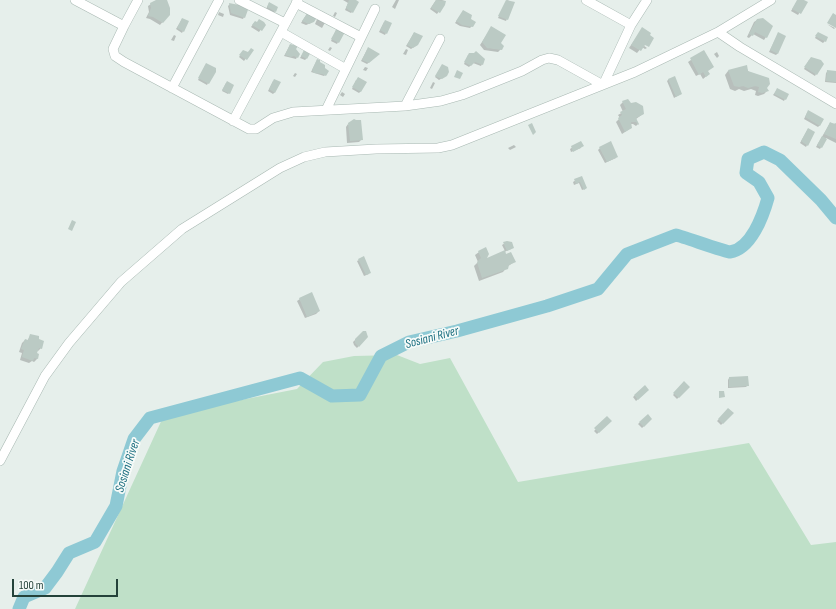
<!DOCTYPE html>
<style>
body{margin:0}
#map{position:relative;width:836px;height:609px;overflow:hidden;background:#e6efeb;font-family:"Sofia Sans Condensed",sans-serif}
canvas{display:block}
.scale{position:absolute;left:12px;top:579px;width:106px;height:18px;box-sizing:border-box;border:2px solid #24423a;border-top:0;padding-left:5px;font-size:12px;line-height:14px;white-space:nowrap;color:#24423a;-webkit-text-stroke:3px #f7fbf9;paint-order:stroke}
</style>
<div id="map">
<canvas width="836" height="609"></canvas>
<div class="scale">100 m</div>
</div>
<script>
const ctx = document.querySelector('canvas').getContext('2d');
ctx.lineJoin = 'round';
function fill(path, color) { ctx.fillStyle = color; ctx.fill(path, 'evenodd'); }
function stroke(path, color, width, dash) { ctx.strokeStyle = color; ctx.lineWidth = width; ctx.lineCap = dash ? 'butt' : 'round'; ctx.setLineDash(dash || []); ctx.stroke(path); }
function drawText(font, color, halo, rows, align = 'center') {
  ctx.font = font + ' "Sofia Sans Condensed",sans-serif'; ctx.lineWidth = 3.5; ctx.setLineDash([]); ctx.textBaseline = 'middle'; ctx.strokeStyle = halo; ctx.fillStyle = color; for (const [text, x, y, turn = 0] of rows) {
    ctx.save(); ctx.translate(x, y); ctx.rotate((+turn || 0) * Math.PI / 180); ctx.textAlign = isNaN(turn) ? turn : align; if (halo) ctx.strokeText(text, 0, 0); ctx.fillText(text, 0, 0); ctx.restore();
  }
}
const green = new Path2D(`
 M 397,355 L 420,364 L 450,358 L 518,482 L 749,443 L 811,545 L 836,542 L 836,609 L 75,609 L 164,415 L 297,389 L 323,362 L 354,356 Z`);
const shadow = new Path2D(`
 M 163,0 L 166,0 L 169,14 L 160,25 L 150,19 L 146,18 L 149,12 L 148,6 L 151,4 Z
 M 343,0 L 354,0 L 352,12 L 351,13 L 345,10 L 348,3 Z
 M 396,0 L 399,0 L 395,9 L 392,7 Z
 M 436,0 L 442,0 L 445,1 L 444,4 L 437,14 L 430,9 Z
 M 507,0 L 514,3 L 506,21 L 498,18 Z
 M 798,0 L 802,0 L 806,2 L 798,15 L 791,11 Z
 M 269,3 L 275,11 L 274,13 L 266,9 Z
 M 230,4 L 244,17 L 243,19 L 230,15 L 228,6 Z
 M 310,9 L 328,17 L 322,28 L 315,24 L 319,15 L 311,23 L 306,25 L 301,23 Z
 M 219,12 L 224,14 L 223,17 L 218,15 Z
 M 335,12 L 337,13 L 335,17 L 333,16 Z
 M 462,13 L 470,19 L 472,26 L 470,28 L 460,26 L 455,23 Z
 M 182,19 L 183,31 L 182,33 L 176,29 Z
 M 757,20 L 766,37 L 764,40 L 753,34 L 749,38 L 747,37 L 754,22 Z
 M 384,22 L 386,33 L 385,35 L 379,32 Z
 M 254,23 L 264,25 L 259,32 L 251,27 Z
 M 827,24 L 835,28 L 834,29 Z
 M 491,28 L 500,43 L 501,49 L 498,52 L 484,50 L 480,45 Z
 M 642,29 L 640,43 L 647,48 L 645,49 L 642,47 L 637,53 L 629,48 Z
 M 336,30 L 338,42 L 337,44 L 331,41 Z
 M 414,33 L 417,45 L 411,49 L 406,46 Z
 M 778,34 L 778,53 L 776,55 L 769,52 Z
 M 817,34 L 825,41 L 823,43 L 815,38 Z
 M 174,35 L 176,36 L 174,41 L 171,40 Z
 M 290,45 L 295,50 L 297,57 L 296,59 L 284,56 Z
 M 330,47 L 332,48 L 330,51 L 328,50 Z
 M 406,49 L 408,50 L 406,55 L 403,54 Z
 M 252,50 L 244,61 L 239,57 L 242,53 L 248,52 Z
 M 305,50 L 306,59 L 305,60 L 300,58 Z
 M 367,50 L 379,54 L 367,64 L 361,61 Z
 M 704,51 L 713,67 L 707,71 L 709,74 L 703,79 L 700,74 L 696,76 L 688,62 Z
 M 717,52 L 719,56 L 717,58 L 714,54 Z
 M 468,55 L 482,64 L 481,66 L 473,63 L 469,67 L 464,64 Z
 M 317,60 L 325,75 L 324,76 L 311,72 Z
 M 809,60 L 816,74 L 815,76 L 804,69 Z
 M 205,66 L 208,83 L 207,85 L 198,80 Z
 M 746,66 L 748,71 L 767,91 L 764,94 L 758,96 L 755,95 L 756,91 L 751,89 L 744,91 L 739,89 L 735,91 L 730,89 L 725,75 L 728,71 Z
 M 365,67 L 368,68 L 366,71 L 363,70 Z
 M 441,67 L 444,77 L 439,80 L 435,77 Z
 M 828,71 L 836,72 L 836,83 L 825,82 L 826,73 Z
 M 295,73 L 297,74 L 295,77 L 293,76 Z
 M 669,79 L 681,94 L 679,95 L 674,98 L 667,81 Z
 M 356,80 L 361,91 L 359,93 L 352,89 Z
 M 273,81 L 275,92 L 273,94 L 268,91 Z
 M 433,82 L 435,83 L 432,89 L 430,88 Z
 M 226,83 L 229,93 L 228,94 L 222,91 Z
 M 776,91 L 785,99 L 784,101 L 773,95 Z
 M 342,92 L 345,94 L 343,97 L 340,95 Z
 M 623,102 L 643,114 L 636,119 L 638,124 L 636,126 L 633,124 L 630,124 L 631,128 L 622,134 L 616,122 L 620,118 L 618,115 L 623,112 L 620,105 Z
 M 807,113 L 820,125 L 818,127 L 804,119 Z
 M 830,123 L 836,124 L 836,143 L 826,138 L 820,149 L 816,147 Z
 M 348,124 L 362,139 L 359,142 L 347,143 L 346,127 Z
 M 808,129 L 807,145 L 806,147 L 800,143 Z
 M 581,142 L 581,148 L 571,152 L 570,149 Z
 M 514,145 L 516,147 L 510,150 L 508,148 Z
 M 600,148 L 616,158 L 605,163 L 598,150 Z
 M 581,177 L 585,189 L 582,190 L 579,183 L 574,185 L 573,182 Z
 M 507,242 L 511,249 L 504,252 L 506,256 L 514,262 L 507,267 L 503,272 L 479,281 L 474,266 L 478,262 L 475,255 L 479,252 L 485,260 L 505,251 L 502,245 Z
 M 359,260 L 369,274 L 364,276 L 357,261 Z
 M 300,299 L 319,311 L 316,314 L 305,318 L 297,301 Z
 M 363,332 L 367,336 L 357,348 L 354,345 L 353,342 Z
 M 31,335 L 41,348 L 38,351 L 37,350 L 36,354 L 38,355 L 37,359 L 34,362 L 32,361 L 29,363 L 20,360 L 22,353 L 19,352 L 22,343 L 25,340 L 27,341 Z
 M 729,378 L 748,385 L 746,387 L 728,388 L 728,380 Z
 M 684,383 L 688,387 L 677,399 L 673,395 Z
 M 645,386 L 648,390 L 636,401 L 633,397 Z
 M 728,410 L 732,413 L 721,425 L 717,421 Z
 M 648,415 L 651,419 L 642,428 L 638,424 Z
 M 607,418 L 610,421 L 597,434 L 594,431 Z`);
const river = new Path2D(`
 M 19,609 L 24,597 L 45,588 L 57,572 L 69,553 L 95,542 L 116,506 L 123,471 L 134,439 L 150,418 L 300,378 L 332,396 L 360,395 L 381,356 L 409,342 L 457,331 L 547,306 L 598,289 L 627,254 L 676,235 C 684,237 726,252 730,252 C 751,249 763,216 768,198 L 759,182 L 746,173 L 748,159 L 764,152 L 780,160 L 821,200 L 836,218`);
const building = new Path2D(`
 M 156,0 L 167,0 L 170,8 L 170,15 L 163,23 L 153,17 L 148,16 L 151,8 L 150,3 Z
 M 349,0 L 356,0 L 359,2 L 353,13 L 346,8 Z
 M 436,0 L 446,1 L 445,5 L 440,13 L 431,8 Z
 M 506,0 L 515,2 L 508,20 L 498,16 Z
 M 797,0 L 804,0 L 808,2 L 801,14 L 792,9 Z
 M 269,2 L 278,7 L 276,12 L 267,7 Z
 M 229,3 L 249,7 L 245,18 L 231,13 Z
 M 312,6 L 320,13 L 314,22 L 309,24 L 302,21 Z
 M 463,10 L 472,15 L 471,19 L 476,22 L 473,27 L 462,25 L 456,21 Z
 M 833,13 L 836,15 L 836,28 L 827,23 Z
 M 182,18 L 189,21 L 184,32 L 177,28 Z
 M 763,18 L 773,26 L 767,38 L 755,32 L 753,36 L 749,34 L 757,19 Z
 M 259,19 L 264,22 L 266,25 L 262,31 L 252,25 L 255,21 L 257,22 Z
 M 385,20 L 392,23 L 387,34 L 380,30 Z
 M 491,26 L 506,35 L 501,43 L 504,46 L 502,50 L 487,48 L 482,42 Z
 M 642,27 L 651,33 L 650,35 L 654,38 L 649,47 L 645,45 L 641,51 L 631,45 Z
 M 337,28 L 345,32 L 339,43 L 331,39 Z
 M 414,32 L 423,36 L 418,45 L 413,48 L 407,45 Z
 M 778,32 L 786,36 L 778,54 L 770,50 Z
 M 818,32 L 828,37 L 826,42 L 815,36 Z
 M 290,44 L 298,46 L 296,49 L 300,54 L 298,58 L 294,56 L 291,57 L 285,55 Z
 M 368,47 L 380,54 L 369,63 L 362,60 Z
 M 251,48 L 254,50 L 247,60 L 239,55 L 243,50 L 248,52 Z
 M 305,48 L 311,52 L 307,59 L 301,56 Z
 M 704,50 L 714,67 L 708,71 L 710,74 L 706,77 L 703,72 L 699,75 L 690,58 Z
 M 476,51 L 485,59 L 483,65 L 475,62 L 471,66 L 464,62 L 469,53 L 474,53 Z
 M 811,57 L 821,60 L 824,64 L 817,75 L 804,67 Z
 M 317,59 L 320,60 L 320,62 L 325,65 L 325,68 L 329,71 L 326,76 L 322,74 L 314,73 L 312,70 Z
 M 206,63 L 216,68 L 216,72 L 209,84 L 198,78 Z
 M 442,64 L 448,67 L 449,72 L 447,76 L 442,79 L 435,76 Z
 M 747,65 L 748,71 L 769,78 L 770,84 L 767,88 L 769,91 L 762,93 L 758,92 L 759,87 L 755,86 L 748,88 L 743,86 L 739,87 L 734,86 L 728,70 Z
 M 457,70 L 463,73 L 460,79 L 454,77 Z
 M 827,70 L 836,71 L 836,82 L 826,81 Z
 M 675,76 L 682,94 L 676,97 L 668,79 Z
 M 358,77 L 367,82 L 361,92 L 352,87 Z
 M 274,79 L 281,82 L 275,93 L 269,89 Z
 M 227,81 L 234,85 L 230,94 L 222,90 Z
 M 777,88 L 789,94 L 786,100 L 774,94 Z
 M 628,99 L 631,103 L 636,102 L 643,106 L 644,114 L 636,118 L 639,124 L 638,125 L 636,122 L 631,122 L 632,128 L 625,132 L 618,118 L 622,115 L 620,112 L 626,109 L 622,101 Z
 M 808,110 L 824,119 L 820,126 L 805,117 Z
 M 354,119 L 356,120 L 361,120 L 363,140 L 350,141 L 348,123 Z
 M 830,122 L 834,124 L 836,123 L 836,139 L 824,134 Z
 M 532,123 L 536,132 L 533,135 L 528,125 Z
 M 808,128 L 815,132 L 808,146 L 801,141 Z
 M 822,136 L 827,139 L 822,148 L 817,145 Z
 M 581,141 L 584,146 L 573,152 L 571,146 Z
 M 611,141 L 618,157 L 607,162 L 599,147 Z
 M 582,176 L 587,188 L 584,190 L 580,182 L 576,184 L 574,179 Z
 M 72,220 L 76,222 L 72,231 L 68,229 Z
 M 507,241 L 512,242 L 514,248 L 507,251 L 503,242 Z
 M 486,247 L 489,254 L 487,258 L 505,250 L 506,254 L 511,252 L 516,262 L 509,265 L 508,269 L 482,278 L 477,262 L 481,258 L 478,251 Z
 M 364,256 L 371,273 L 366,275 L 358,259 Z
 M 312,292 L 320,311 L 307,317 L 299,298 Z
 M 363,331 L 366,331 L 368,337 L 359,347 L 355,343 L 355,339 Z
 M 30,334 L 39,336 L 39,339 L 44,341 L 42,349 L 39,348 L 37,353 L 39,354 L 38,359 L 34,358 L 33,361 L 22,357 L 24,350 L 21,349 L 25,339 L 28,340 Z
 M 748,376 L 749,386 L 729,387 L 729,377 Z
 M 684,381 L 690,387 L 679,398 L 673,393 Z
 M 645,385 L 649,390 L 638,400 L 634,395 Z
 M 719,391 L 724,391 L 725,397 L 719,398 Z
 M 728,408 L 734,413 L 723,424 L 718,419 Z
 M 648,414 L 652,419 L 644,427 L 639,422 Z
 M 607,416 L 612,421 L 599,433 L 594,428 Z`);
const minor = new Path2D(`
 M 75,0 L 124,26 L 113,49 L 115,56 L 124,62 L 249,129 L 256,129 L 273,118 L 293,112 L 405,106 L 441,101 L 462,95 L 522,71 L 542,60 L 549,58 L 558,60 L 603,85 L 631,25
 M 239,0 L 285,23
 M 586,0 L 631,25 L 647,0
 M 296,3 L 361,37
 M 124,26 L 138,0
 M 281,32 L 346,69
 M 718,32 L 740,47 L 836,104
 M 172,88 L 219,0
 M 405,106 L 440,39
 M 326,110 L 375,9
 M 233,121 L 298,0
 M 0,461 L 45,376 L 69,343 L 121,282 L 182,229 L 280,168 L 304,157 L 325,152 L 376,149 L 438,148 L 452,145 L 635,72 L 718,32 L 771,0`);
const waterNames = [
 ["Sosiani River",432,338,-15],
 ["Sosiani River",128,466,-72]
];
fill(green, '#bfe0c8');
fill(shadow, '#0003');
stroke(river, '#8ec9d4', 13);
fill(building, '#bbcac4');
stroke(minor, '#a8b8b2', 10);
stroke(minor, '#fff', 9);
drawText('italic 13px', '#1c6f80', '#f7fbf9', waterNames);
</script>
